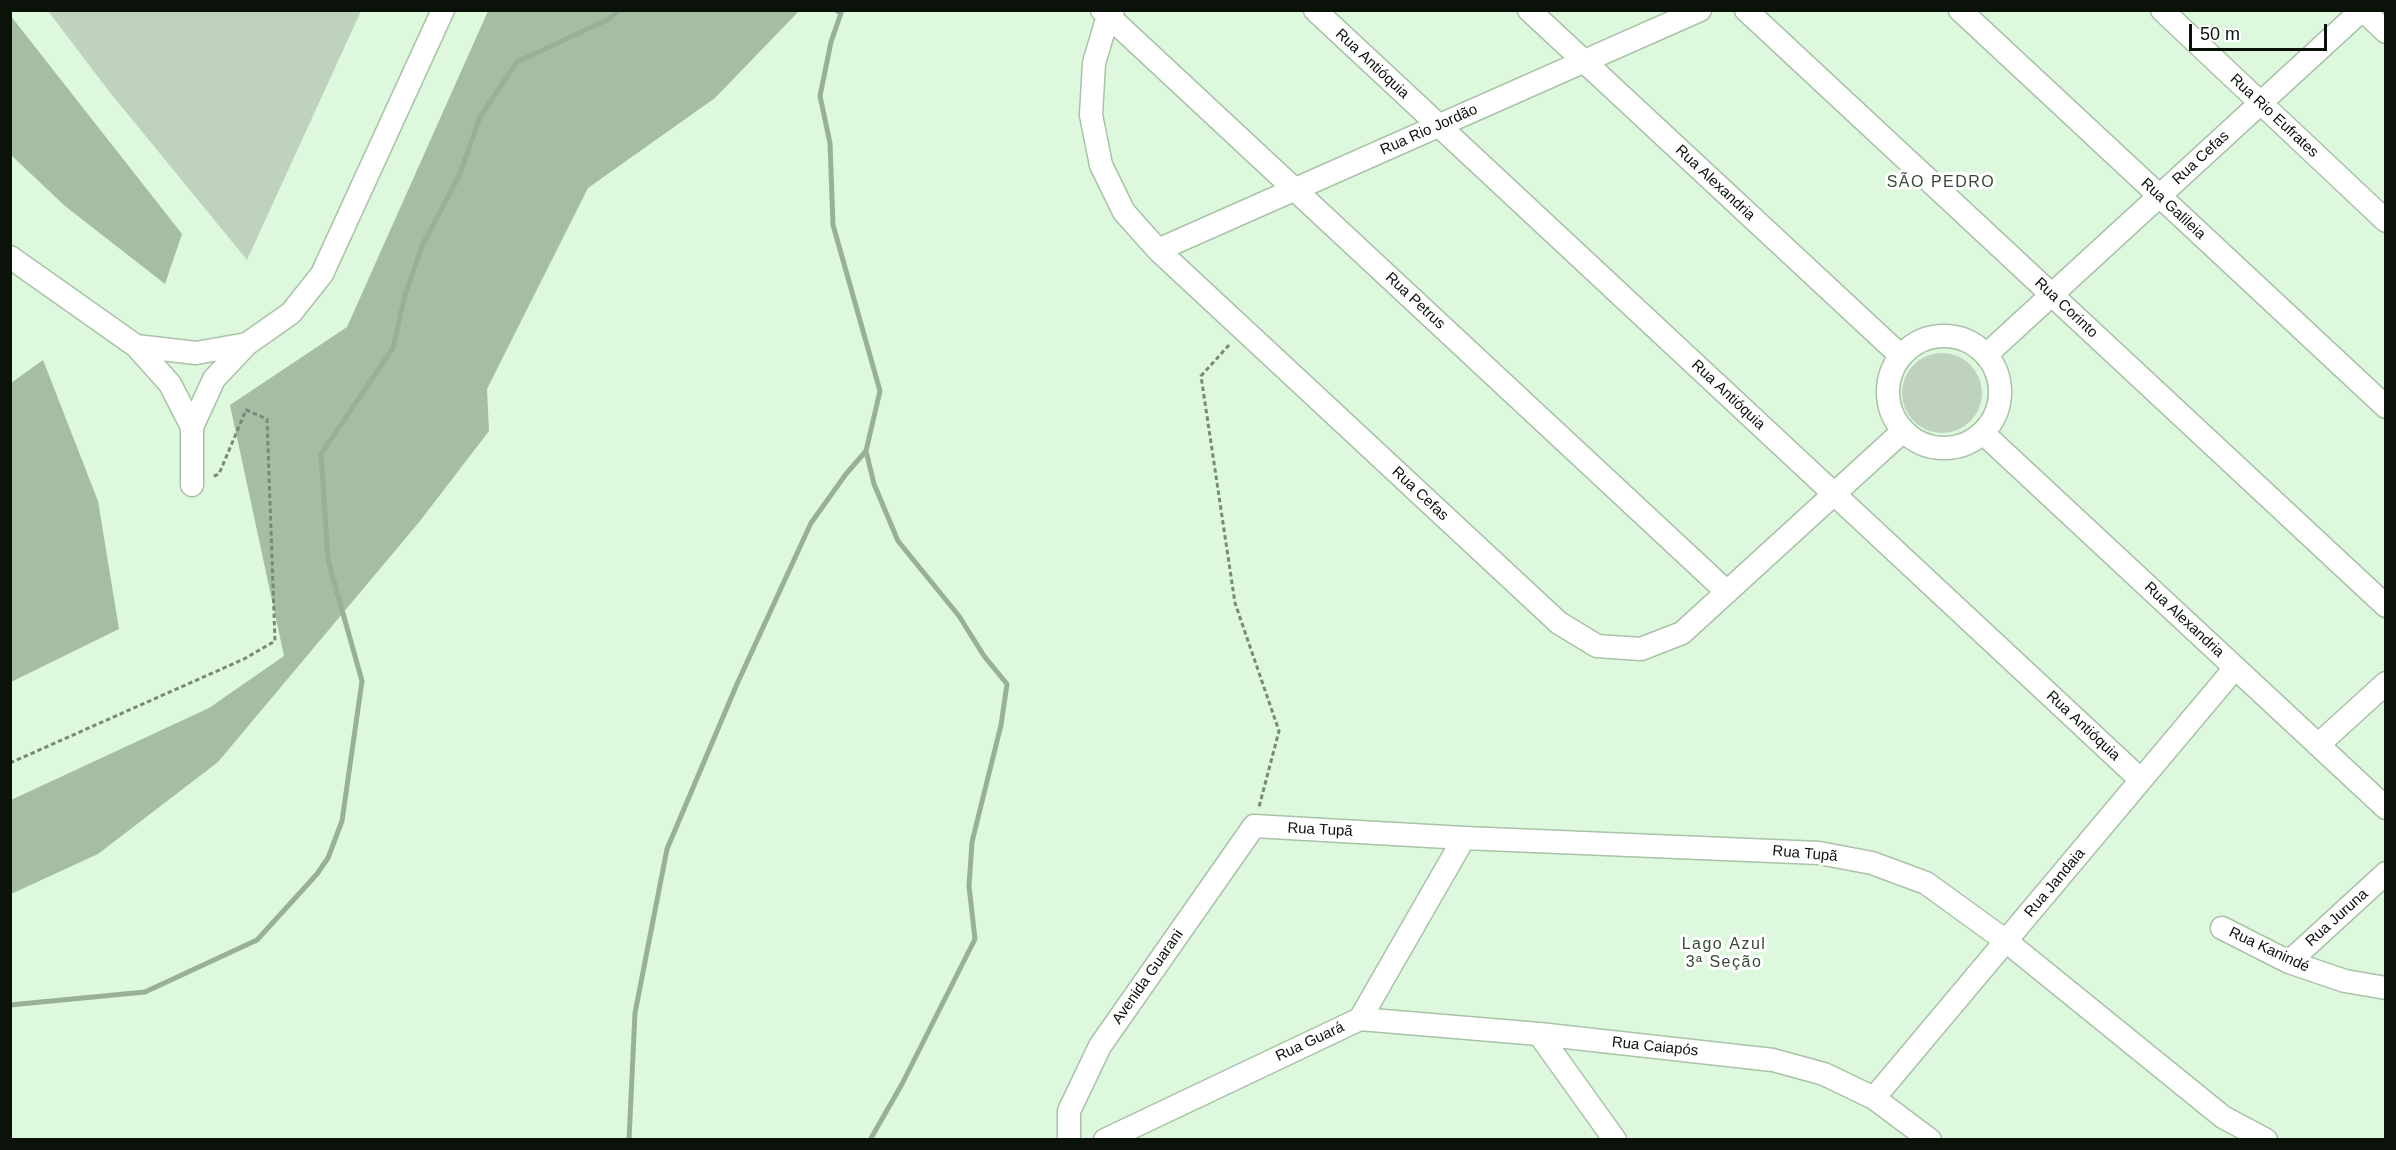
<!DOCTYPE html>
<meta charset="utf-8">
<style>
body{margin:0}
#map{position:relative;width:2396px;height:1150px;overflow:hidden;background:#def8dd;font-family:Helvetica,sans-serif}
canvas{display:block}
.frame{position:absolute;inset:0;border:12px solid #0a1209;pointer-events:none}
.scale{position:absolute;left:2189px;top:24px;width:138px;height:27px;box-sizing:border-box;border:3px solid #0a1209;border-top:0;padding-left:8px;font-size:18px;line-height:21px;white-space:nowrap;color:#0a1209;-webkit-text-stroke:4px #fff;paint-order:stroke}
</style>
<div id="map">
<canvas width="2396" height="1150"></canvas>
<div class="frame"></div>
<div class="scale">50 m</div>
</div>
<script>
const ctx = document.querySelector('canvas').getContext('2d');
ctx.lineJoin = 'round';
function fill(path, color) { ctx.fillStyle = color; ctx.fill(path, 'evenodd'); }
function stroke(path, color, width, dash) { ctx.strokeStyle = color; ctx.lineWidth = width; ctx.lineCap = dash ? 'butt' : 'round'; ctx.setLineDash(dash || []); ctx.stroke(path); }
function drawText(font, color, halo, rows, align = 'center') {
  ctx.font = font + ' Helvetica,sans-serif'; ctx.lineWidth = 6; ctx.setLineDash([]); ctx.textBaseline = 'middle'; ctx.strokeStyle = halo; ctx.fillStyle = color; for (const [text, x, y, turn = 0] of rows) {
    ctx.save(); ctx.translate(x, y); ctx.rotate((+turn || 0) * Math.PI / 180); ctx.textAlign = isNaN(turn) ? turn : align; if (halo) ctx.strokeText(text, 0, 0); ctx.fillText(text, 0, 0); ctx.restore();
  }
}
const green = new Path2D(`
 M 48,11 L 361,11 L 247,260 L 108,90 Z
 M1902 393a40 40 0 1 1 80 0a40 40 0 1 1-80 0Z`);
const forest = new Path2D(`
 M 488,11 L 799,11 L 715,98 L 588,188 L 487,389 L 489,431 L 420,521 L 218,762 L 98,854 L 11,894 L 11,800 L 209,708 L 284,656 L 230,405 L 347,327 Z
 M 10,15 L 182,234 L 165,284 L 65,206 L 11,155 Z
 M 43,360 L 98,501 L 119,629 L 11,682 L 11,383 Z`);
const stream = new Path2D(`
 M 836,10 L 841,13 L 831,42 L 820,96 L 830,143 L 833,225 L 880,391 L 866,451 L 874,484 L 898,541 L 959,616 L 984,656 L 1007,684 L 1001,725 L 972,842 L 969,886 L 975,939 L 902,1084 L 870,1140
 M 10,1005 L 145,992 L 257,940 L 317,874 L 328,858 L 342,821 L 362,681 L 328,560 L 321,454 L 393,348 L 405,295 L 422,246 L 460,174 L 480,117 L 517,62 L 609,19 L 619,10
 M 629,1140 L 635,1013 L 667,849 L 737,684 L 811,523 L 846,474 L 866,451`);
const path = new Path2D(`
 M 1229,345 L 1201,376 L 1235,603 L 1279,731 L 1259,807
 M 10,763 L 244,659 L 275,641 L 267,419 L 246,410 L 219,474 L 212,477`);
const minor = new Path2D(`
 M 1102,10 L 1727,592
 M 1113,10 L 1108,16 L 1094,63 L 1091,115 L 1101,165 L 1124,212 L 1158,250 L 1559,623 L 1597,646 L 1641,649 L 1682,633 L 1903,431
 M 1315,10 L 2141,780
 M 1529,10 L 1901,356
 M 1746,10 L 2386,606
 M 1960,10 L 2386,407
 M 2162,10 L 2386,221
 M 2363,10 L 2386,32
 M 1158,250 L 1700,10
 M 10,257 L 136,346 L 196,353 L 247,344 L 291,313 L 322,274 L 443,10
 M1888 392a56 56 0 1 1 112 0a56 56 0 1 1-112 0Z
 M 136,346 L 170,384 L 192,427 L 214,379 L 247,344
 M 1986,355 L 2362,10
 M 1983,433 L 2386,808
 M 192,485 L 192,427
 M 2318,745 L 2386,683
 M 2222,928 L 2289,962 L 2345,981 L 2386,988
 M 2289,962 L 2386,873
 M 1360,1019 L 1539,1034 L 1773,1060 L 1824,1074 L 1874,1098 L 1930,1140
 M 1539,1034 L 1615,1140
 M 1874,1098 L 2235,668
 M 1069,1140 L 1069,1111 L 1100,1046 L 1254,826 L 1464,838 L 1819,853 L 1872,863 L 1926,883 L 2006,941 L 2223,1117 L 2266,1140
 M 1105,1140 L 1360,1019 L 1464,838`);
const streetNames = [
 ["Rua Antióquia",1372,64,43],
 ["Rua Rio Eufrates",2274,116,43],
 ["Rua Rio Jordão",1429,130,-24],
 ["Rua Cefas",2201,158,-43],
 ["Rua Alexandria",1715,183,43],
 ["Rua Galileia",2173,209,43],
 ["Rua Petrus",1415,301,43],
 ["Rua Corinto",2066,308,43],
 ["Rua Antióquia",1728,395,43],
 ["Rua Cefas",1420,494,43],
 ["Rua Alexandria",2184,620,43],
 ["Rua Antióquia",2083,726,43],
 ["Rua Tupã",1320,830,3],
 ["Rua Tupã",1805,854,5],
 ["Rua Jandaia",2055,883,-50],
 ["Rua Juruna",2337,918,-42],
 ["Rua Kanindé",2269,950,25],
 ["Avenida Guarani",1148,977,-55],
 ["Rua Guará",1310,1042,-25],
 ["Rua Caiapós",1655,1047,6]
];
const neighbourhoodNames = [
 ["SÃO PEDRO",1941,183],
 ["Lago Azul",1724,945],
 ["3ª Seção",1724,963]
];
fill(green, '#bed2bd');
fill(forest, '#a4bda3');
stroke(stream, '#98b097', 5);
stroke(minor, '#a9c2a8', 25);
stroke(path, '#788977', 3, [4.5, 3]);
stroke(minor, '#fff', 22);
drawText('15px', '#0a1209', '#fff', streetNames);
ctx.letterSpacing = '1.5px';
drawText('16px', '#354a34', '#fff', neighbourhoodNames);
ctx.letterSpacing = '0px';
</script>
